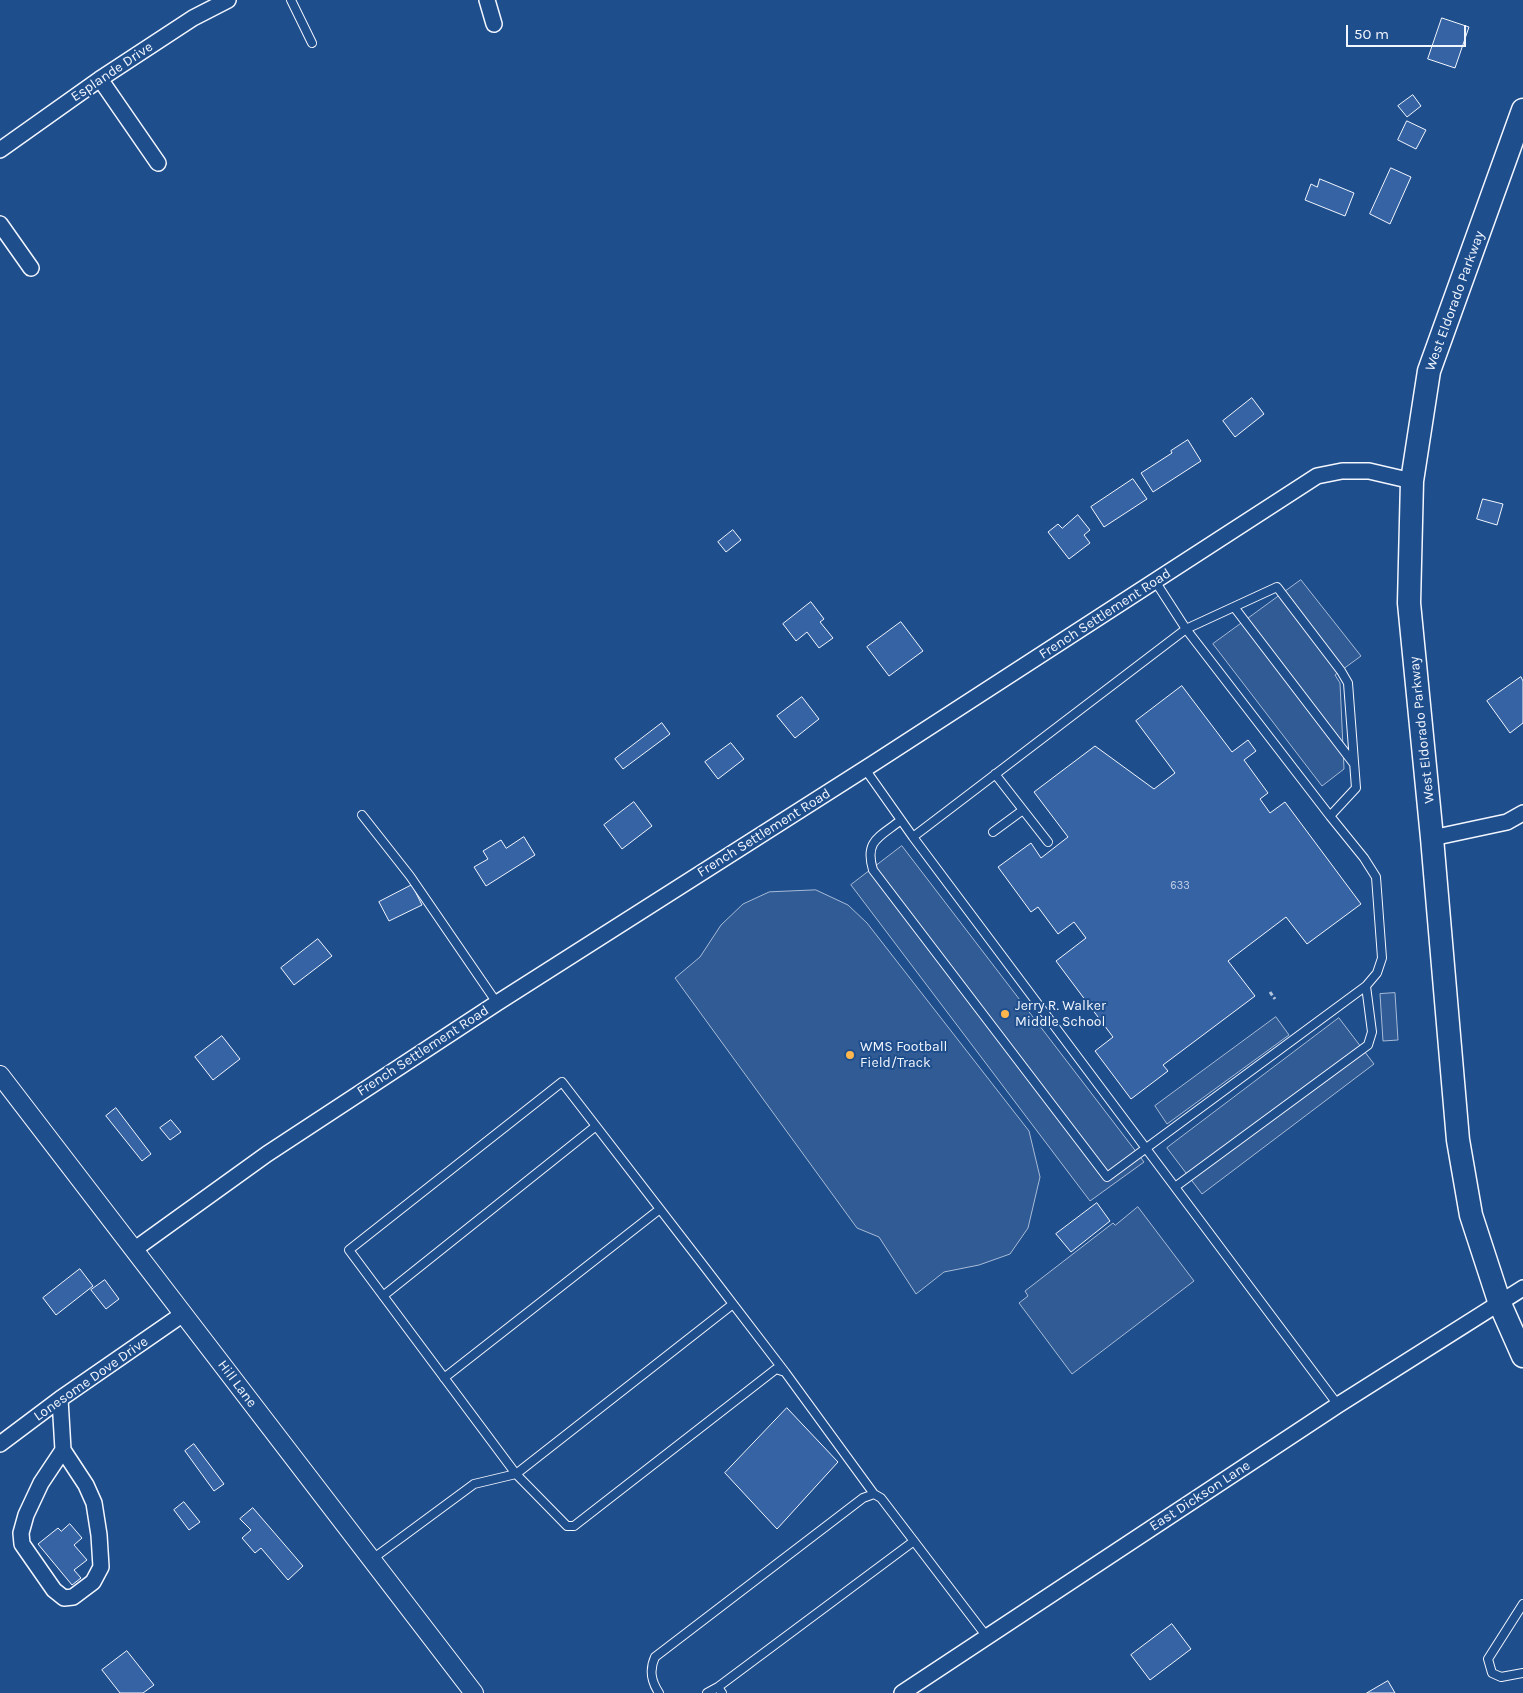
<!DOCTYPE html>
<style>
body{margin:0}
#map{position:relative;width:1523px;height:1693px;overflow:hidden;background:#1f4e8c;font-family:Karla,sans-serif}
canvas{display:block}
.scale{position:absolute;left:1346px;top:25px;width:120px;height:22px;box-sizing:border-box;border:2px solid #f2f6ff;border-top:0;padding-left:6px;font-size:15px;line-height:18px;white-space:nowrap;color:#f2f6ff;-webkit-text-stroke:4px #1f4e8c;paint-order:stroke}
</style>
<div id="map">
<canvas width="1523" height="1693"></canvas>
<div class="scale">50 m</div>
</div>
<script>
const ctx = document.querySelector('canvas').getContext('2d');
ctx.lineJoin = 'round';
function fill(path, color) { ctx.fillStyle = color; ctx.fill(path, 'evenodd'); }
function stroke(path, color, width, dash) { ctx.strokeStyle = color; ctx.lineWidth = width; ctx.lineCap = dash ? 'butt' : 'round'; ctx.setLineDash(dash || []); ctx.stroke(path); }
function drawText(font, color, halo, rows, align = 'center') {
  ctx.font = font + ' Karla,sans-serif'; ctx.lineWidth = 4; ctx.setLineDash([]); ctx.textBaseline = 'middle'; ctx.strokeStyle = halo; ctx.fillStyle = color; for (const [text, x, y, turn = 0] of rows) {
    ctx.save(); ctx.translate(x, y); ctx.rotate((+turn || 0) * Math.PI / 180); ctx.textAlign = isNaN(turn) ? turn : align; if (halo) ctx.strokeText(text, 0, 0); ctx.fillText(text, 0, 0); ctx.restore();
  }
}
const built = new Path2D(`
 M 1301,580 L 1361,656 L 1335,675 L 1340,683 L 1344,769 L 1322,786 L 1213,644 Z
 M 902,846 L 1144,1162 L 1090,1201 L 851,885 Z
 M 816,890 L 848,905 L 867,923 L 1029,1131 L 1040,1177 L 1028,1228 L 1010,1254 L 979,1265 L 944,1272 L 916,1294 L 879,1237 L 857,1228 L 675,978 L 700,957 L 721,925 L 743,904 L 769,892 Z
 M 1395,993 L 1398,1040 L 1383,1041 L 1380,994 Z
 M 1276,1017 L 1289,1035 L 1167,1124 L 1155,1106 Z
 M 1339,1018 L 1374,1064 L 1202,1194 L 1167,1148 Z
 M 1138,1207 L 1194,1281 L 1072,1374 L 1019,1303 L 1028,1296 L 1025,1291 L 1113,1223 L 1115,1225 Z`);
const building = new Path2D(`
 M 1442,18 L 1469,27 L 1455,68 L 1428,59 Z
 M 1413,95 L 1421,106 L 1407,117 L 1398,106 Z
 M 1407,121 L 1426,130 L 1416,149 L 1398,140 Z
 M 1391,168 L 1411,177 L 1390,224 L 1370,214 Z
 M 1320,179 L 1354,193 L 1345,216 L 1305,200 L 1311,184 L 1317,187 Z
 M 1252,398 L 1264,414 L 1235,437 L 1223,421 Z
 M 1188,440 L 1201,461 L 1153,492 L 1141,473 L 1172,453 L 1171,451 Z
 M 1133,479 L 1147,499 L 1104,527 L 1091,507 Z
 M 1483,499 L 1503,504 L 1497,525 L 1477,519 Z
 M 1078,515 L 1090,530 L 1084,535 L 1090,543 L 1069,559 L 1048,532 L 1058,524 L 1062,528 Z
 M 733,530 L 741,540 L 726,552 L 718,542 Z
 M 811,602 L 824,619 L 820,622 L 833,638 L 819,648 L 807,632 L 796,641 L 783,624 Z
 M 901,622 L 923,651 L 889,676 L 867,647 Z
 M 1521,677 L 1523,681 L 1523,723 L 1510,733 L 1487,701 Z
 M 1182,686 L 1232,752 L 1248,740 L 1256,751 L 1244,760 L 1268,793 L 1260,799 L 1270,813 L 1285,802 L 1361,904 L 1307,944 L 1286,917 L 1228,961 L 1255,996 L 1163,1065 L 1168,1071 L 1131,1099 L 1095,1051 L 1113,1037 L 1056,961 L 1086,938 L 1074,922 L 1058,934 L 1038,907 L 1031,912 L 998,867 L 1031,843 L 1041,858 L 1068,837 L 1034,792 L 1095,746 L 1154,789 L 1175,773 L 1136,721 Z
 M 802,697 L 819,719 L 795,738 L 777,716 Z
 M 662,723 L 670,734 L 623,769 L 615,759 Z
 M 731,743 L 744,759 L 718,779 L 705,762 Z
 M 634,802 L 652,826 L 622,849 L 604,825 Z
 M 524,837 L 535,855 L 486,886 L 474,867 L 488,859 L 483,851 L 501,840 L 506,848 Z
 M 412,885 L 422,905 L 389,921 L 379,902 Z
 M 318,939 L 332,956 L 294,985 L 281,968 Z
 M 222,1036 L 240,1059 L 213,1080 L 195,1057 Z
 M 116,1108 L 151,1154 L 142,1161 L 106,1116 Z
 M 171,1120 L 181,1132 L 170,1140 L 160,1128 Z
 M 1097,1203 L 1110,1221 L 1071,1252 L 1056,1234 Z
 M 80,1269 L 93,1286 L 56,1315 L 43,1298 Z
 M 105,1280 L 119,1299 L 106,1309 L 91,1290 Z
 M 787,1408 L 838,1462 L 777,1529 L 725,1473 Z
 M 194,1444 L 224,1484 L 214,1491 L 185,1451 Z
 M 184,1502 L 200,1522 L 189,1530 L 174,1510 Z
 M 253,1508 L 303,1566 L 288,1580 L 261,1548 L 255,1553 L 242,1538 L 251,1530 L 240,1519 Z
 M 70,1524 L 82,1538 L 74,1545 L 87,1560 L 74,1570 L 81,1578 L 72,1585 L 38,1544 L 58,1528 L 61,1531 Z
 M 1172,1624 L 1191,1649 L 1150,1680 L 1131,1655 Z
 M 127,1651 L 154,1685 L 143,1693 L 120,1693 L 102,1670 Z
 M 1388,1681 L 1395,1693 L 1367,1693 Z`);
const path = new Path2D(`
 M 1270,992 L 1275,999`);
const service = new Path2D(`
 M 291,0 L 312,43
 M 1155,581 L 1186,629 L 1330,816
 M 1234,607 L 1354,764
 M 865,769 L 913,837
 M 995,774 L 1048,842
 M 362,815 L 410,876 L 497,1003
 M 901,820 C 880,837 864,840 873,870 L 1107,1177 L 1366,986 L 1377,973 L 1382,958 L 1376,877 L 1364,858 L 1330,816 L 1356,788 L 1348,683 L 1341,671 L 1277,587 L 1186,629 L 913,837 L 1338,1405
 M 993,832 L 1023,810
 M 1175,1187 L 1368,1045 L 1372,1032 L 1366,986
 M 383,1296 L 596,1126
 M 733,1304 L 516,1474 L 349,1250 L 562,1082 C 637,1179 711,1275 785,1372
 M 444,1378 L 660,1209
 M 371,1560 L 474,1484 L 516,1474 L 567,1526 L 574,1526 L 776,1369 L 785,1372 L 874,1494
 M 1523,1604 L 1488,1659 L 1492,1673 L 1501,1677 L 1523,1673
 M 718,1687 L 914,1541
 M 659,1693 C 651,1681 649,1670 655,1657 L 863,1498 L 874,1494 L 881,1498 L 987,1637
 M 707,1693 L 718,1687 L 722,1693`);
const minor = new Path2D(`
 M 487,0 L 494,24
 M 100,79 L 158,163
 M 0,150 L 100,79 L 193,18 L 228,0
 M 0,224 L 31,268
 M 1432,838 L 1507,822 L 1523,813
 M 135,1249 L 267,1154 L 497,1003 L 874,763 L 1317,476 L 1342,471 L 1369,471 L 1412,481
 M 60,1399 L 63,1450
 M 0,1444 L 60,1399 L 183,1314
 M 63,1450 L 86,1485 L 94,1503 L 99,1535 L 101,1567 L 93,1582 L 73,1597 L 64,1598 L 54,1590 L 22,1544 L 21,1533 L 26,1515 L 41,1483 Z
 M 902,1693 L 1338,1405 L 1523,1288`);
const tertiary = new Path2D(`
 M 0,1075 L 474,1693`);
const primary = new Path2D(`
 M 1523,110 L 1429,371 L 1412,481 L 1409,603 L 1432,838 L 1458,1140 L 1471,1215 L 1500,1304 L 1523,1356`);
const markers = [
 [1005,1014,5,"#ffb74d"],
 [850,1055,5,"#ffb74d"]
];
const numberNames = [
 ["633",1180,886]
];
const streetNames = [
 ["Esplande Drive",112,72,-34],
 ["West Eldorado Parkway",1455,301,-70],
 ["French Settlement Road",1105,614,-33],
 ["West Eldorado Parkway",1422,730,-96],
 ["French Settlement Road",764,833,-32],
 ["French Settlement Road",423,1051,-33],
 ["Lonesome Dove Drive",91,1379,-35],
 ["Hill Lane",237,1384,53],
 ["East Dickson Lane",1200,1496,-33]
];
const poiNames = [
 ["Jerry R. Walker",1015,1006],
 ["Middle School",1015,1022],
 ["WMS Football",860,1047],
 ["Field/Track",860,1063]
];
fill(built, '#305b95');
stroke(built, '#a8bbd7', 1);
fill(building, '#3563a3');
stroke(building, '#f2f6ff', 1);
stroke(service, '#f2f6ff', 10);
stroke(minor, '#f2f6ff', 18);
stroke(tertiary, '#f2f6ff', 20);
stroke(primary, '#f2f6ff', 25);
stroke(path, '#b3c4dc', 3, [4, 2.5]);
stroke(service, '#1f4e8c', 8);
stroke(minor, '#1f4e8c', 15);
stroke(tertiary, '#1f4e8c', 18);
stroke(primary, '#1f4e8c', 22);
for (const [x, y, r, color] of markers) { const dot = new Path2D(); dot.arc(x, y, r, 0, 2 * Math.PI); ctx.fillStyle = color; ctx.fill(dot); stroke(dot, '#1f4e8c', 2); }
drawText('11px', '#c3d1e8', null, numberNames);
drawText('14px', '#f2f6ff', '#1f4e8c', streetNames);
drawText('14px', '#f2f6ff', '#1f4e8c', poiNames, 'left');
</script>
